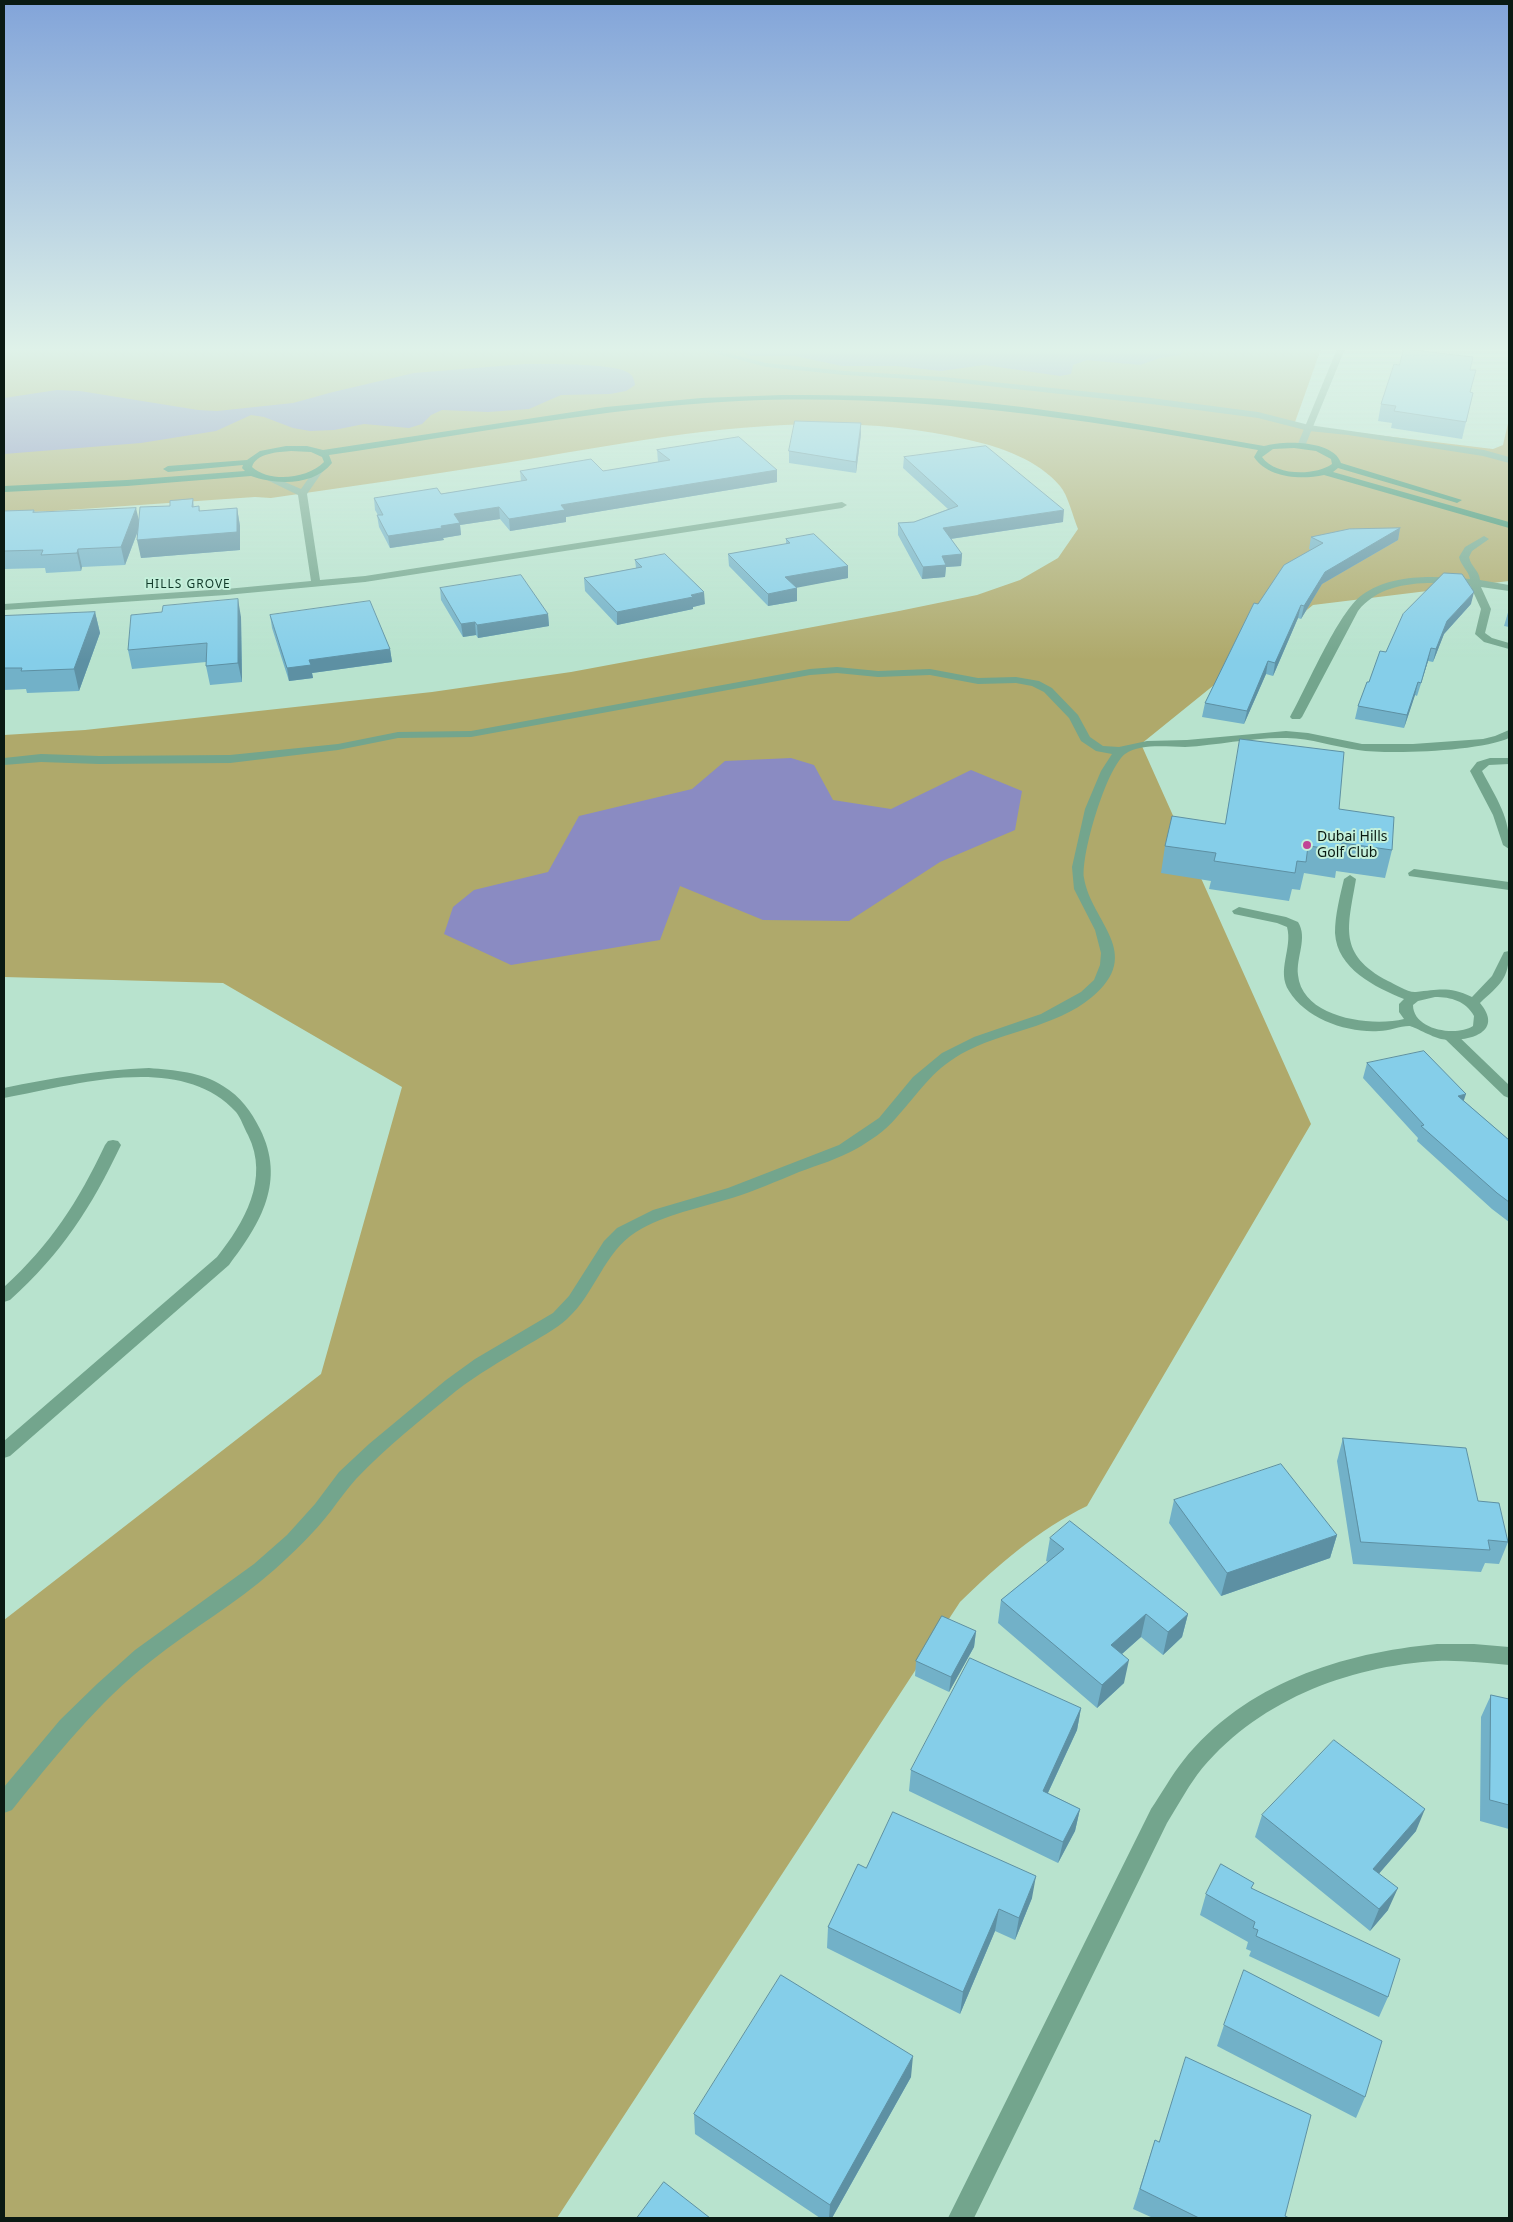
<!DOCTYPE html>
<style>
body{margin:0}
#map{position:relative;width:1513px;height:2222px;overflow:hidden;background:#b8e3ce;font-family:"Noto Sans",sans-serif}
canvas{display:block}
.frame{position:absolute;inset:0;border:5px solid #0a1a13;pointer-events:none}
</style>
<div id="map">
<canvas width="1513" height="2222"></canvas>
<div class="frame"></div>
</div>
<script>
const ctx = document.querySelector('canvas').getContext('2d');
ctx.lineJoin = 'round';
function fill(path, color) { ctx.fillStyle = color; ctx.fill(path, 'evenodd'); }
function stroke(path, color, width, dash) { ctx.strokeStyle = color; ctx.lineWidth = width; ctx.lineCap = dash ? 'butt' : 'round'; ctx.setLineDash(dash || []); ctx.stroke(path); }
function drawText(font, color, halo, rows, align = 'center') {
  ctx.font = font + ' "Noto Sans",sans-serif'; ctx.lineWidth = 4; ctx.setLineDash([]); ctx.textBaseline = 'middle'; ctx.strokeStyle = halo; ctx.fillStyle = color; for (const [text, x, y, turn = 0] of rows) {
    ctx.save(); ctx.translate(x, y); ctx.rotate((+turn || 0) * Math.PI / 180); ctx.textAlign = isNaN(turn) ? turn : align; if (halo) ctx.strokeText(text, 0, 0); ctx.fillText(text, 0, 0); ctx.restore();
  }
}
const green = new Path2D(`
 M 4,349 L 1321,349 L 1294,425 L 1493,449 L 1503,445 L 1509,419 L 1509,581 L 1313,605 L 1141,744 L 1311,1124 L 1087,1506 C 1038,1530 999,1564 960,1602 L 557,2218 L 4,2218 L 4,1620 L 321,1374 L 402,1087 L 223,983 L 4,977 L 4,735 L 85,730 L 432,692 L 571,672 L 899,611 L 977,595 L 1020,580 L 1058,558 L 1078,529 C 1073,517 1068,495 1060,486 C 1038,460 1001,447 969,440 C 816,403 657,438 505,463 C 427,475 349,487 271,498 L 255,497 L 53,511 L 4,513 Z`);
const water = new Path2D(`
 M 740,349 L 1178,349 L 1182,352 L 1180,355 L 1160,358 L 1140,365 L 1087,360 L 1073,365 L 1071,374 L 1060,376 L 984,365 L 941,371 L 896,366 L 842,366 L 795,356 L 750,356 Z
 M 525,364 C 546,364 611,363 627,372 C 633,375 634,379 635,385 L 626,391 L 610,394 L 561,395 L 529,409 L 488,412 L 442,410 L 431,415 L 422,424 L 409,428 L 364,424 L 334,430 L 310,431 L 293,428 L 264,417 L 251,415 L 216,431 L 141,443 L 4,454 L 4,398 L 57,390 L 80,391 L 198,410 L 217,411 L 293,403 L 333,392 L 414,373 Z
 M 791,758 L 814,765 L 833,800 L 891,809 L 971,770 L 1022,791 L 1015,830 L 940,862 L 849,921 L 763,920 L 680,886 L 660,940 L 511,965 L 444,934 L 453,907 L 474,890 L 548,872 L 579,816 L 692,789 L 725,761 Z`);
const lane = new Path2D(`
 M 699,349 L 712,349 L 766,363 L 845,371 L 943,377 L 1151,398 L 1258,412 L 1309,425 L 1484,450 L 1509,457 L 1509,463 L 1483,456 L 1348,435 L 1309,431 L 1258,418 L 1151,404 L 943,381 L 845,375 L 766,367 Z
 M 1490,758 L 1509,758 L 1509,764 L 1489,765 L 1482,771 C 1496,798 1511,818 1509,849 L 1503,845 L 1493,815 L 1470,771 L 1477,762 Z
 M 1414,869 L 1509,882 L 1509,890 L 1409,876 L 1408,873 Z
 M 1350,875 L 1356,879 C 1348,927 1337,954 1388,981 C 1395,984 1408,993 1416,992 C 1439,990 1448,986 1472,997 L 1492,976 L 1504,952 L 1509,951 C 1509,980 1500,984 1480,1003 C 1506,1034 1464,1043 1441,1039 C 1432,1037 1413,1026 1409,1026 C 1400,1026 1389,1031 1379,1031 C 1347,1033 1306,1019 1289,991 C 1276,971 1293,948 1287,927 L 1277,923 L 1234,914 L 1232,911 L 1239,907 L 1286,917 L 1298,922 C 1308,938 1296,957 1298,975 C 1302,1018 1371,1027 1404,1019 L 1399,1012 L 1399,1004 L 1404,999 C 1375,987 1337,969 1335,933 C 1335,915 1340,896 1344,879 ZM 1435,997 C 1451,997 1466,1001 1474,1016 L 1473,1026 C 1456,1037 1413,1030 1413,1005 L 1418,1001 Z`);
const street = new Path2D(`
 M 1337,349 L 1345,349 L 1305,446 L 1298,448 L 1297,446 Z
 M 318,468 L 323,471 L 307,494 L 320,580 L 365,576 L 842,502 L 847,505 L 842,508 L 365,582 L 226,595 L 4,610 L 4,604 L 226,589 L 311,581 L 298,495 L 263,478 L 271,476 L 301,489 L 315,469 Z
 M 1484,536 L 1489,539 L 1472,551 L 1469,557 C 1471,567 1479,570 1480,580 L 1509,585 L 1509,591 L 1481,587 L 1491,609 L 1485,633 L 1492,638 L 1509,643 L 1509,649 L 1484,642 L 1475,634 L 1481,609 L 1470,585 C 1432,582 1384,578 1358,611 L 1302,717 L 1300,719 L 1292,719 L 1290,717 C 1306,689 1338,612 1362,595 C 1392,573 1435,576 1470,579 C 1469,571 1461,566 1459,557 L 1465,547 Z
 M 837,667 L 878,671 L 930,669 L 978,678 L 1016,677 L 1039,681 L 1052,688 L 1078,715 L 1090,737 L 1103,746 L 1119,747 L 1147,741 L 1187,740 L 1286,731 L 1308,733 L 1362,744 L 1413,744 L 1483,739 L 1495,736 L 1509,730 L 1509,738 C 1481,751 1390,755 1358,750 C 1334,747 1311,738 1287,738 C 1253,737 1219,745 1185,747 C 1167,747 1141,743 1125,754 C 1106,769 1081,854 1084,878 C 1091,922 1145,953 1092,997 C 1055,1028 1002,1031 961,1054 C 930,1072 919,1093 896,1118 C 885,1131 870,1141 856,1149 C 838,1159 818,1165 799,1172 C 777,1181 755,1191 732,1198 C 700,1208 665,1214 636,1232 C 604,1252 595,1294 567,1319 C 555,1330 539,1338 524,1347 C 501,1361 478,1374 456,1391 C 422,1419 386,1447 356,1479 C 347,1489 339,1500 331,1511 C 314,1533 294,1552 274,1570 C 236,1604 191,1629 151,1661 C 97,1703 55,1757 12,1810 L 4,1813 L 4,1787 L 60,1720 L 97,1684 L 135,1650 L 254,1564 L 287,1535 L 315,1504 L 339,1472 L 369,1444 L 446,1380 L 475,1359 L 553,1313 L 569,1296 L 604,1241 L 617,1228 L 653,1210 L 728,1188 L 839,1145 L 879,1118 L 913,1077 L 942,1053 L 974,1037 L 1041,1014 L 1081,992 L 1094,980 L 1100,965 L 1101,953 L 1095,930 L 1074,889 L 1072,867 L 1085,809 L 1101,771 L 1112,754 L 1096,751 L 1081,741 L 1069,718 L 1044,692 L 1032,686 L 1016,683 L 978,684 L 930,675 L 878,677 L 837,673 L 810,675 L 471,737 L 398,738 L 338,750 L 230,763 L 99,764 L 41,762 L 4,765 L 4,758 L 41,754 L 99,756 L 230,755 L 338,744 L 398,732 L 471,731 L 810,669 Z
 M 1450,1032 L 1455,1033 L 1509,1085 L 1509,1098 L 1504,1096 L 1445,1039 L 1443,1036 Z
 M 149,1068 C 174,1070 202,1072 223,1086 C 241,1097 251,1111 260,1129 C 286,1181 261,1223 229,1265 L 10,1456 L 4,1458 L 4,1441 L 217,1257 C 244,1223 270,1179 248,1135 C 244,1128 241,1118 236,1112 C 180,1051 73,1086 4,1098 L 4,1088 C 52,1078 100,1070 149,1068 Z
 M 113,1140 L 118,1141 L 121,1145 C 91,1208 62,1253 10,1300 L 4,1302 L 4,1287 C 51,1244 78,1202 105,1145 L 108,1141 Z
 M 1437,1644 L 1474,1644 L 1509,1647 L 1509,1665 C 1485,1663 1461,1660 1437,1661 C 1347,1666 1254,1702 1197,1775 C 1186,1790 1177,1807 1167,1823 L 974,2218 L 948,2218 L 1151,1809 C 1162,1793 1171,1776 1183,1761 C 1245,1683 1342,1653 1437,1644 Z`);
const secondary = new Path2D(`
 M 782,395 C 850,395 919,396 987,403 C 1080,413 1172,430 1264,446 C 1283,440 1334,440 1341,463 L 1462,500 L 1457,503 L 1454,502 L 1338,468 L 1333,472 L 1509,522 L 1509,528 L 1324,475 C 1300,480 1268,478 1254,457 L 1258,450 C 1084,419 917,393 739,401 C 601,408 466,435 329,455 L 332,463 C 314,486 276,485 251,476 L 127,486 L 4,492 L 4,486 L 127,480 L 245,471 L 242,468 L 243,465 L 168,472 L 163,469 L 168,466 L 247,460 L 260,451 L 286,446 L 307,446 L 323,450 L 606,407 L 701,398 ZM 1294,448 L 1316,451 L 1331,459 L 1332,464 C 1315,476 1275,476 1262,457 L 1273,449 ZM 291,451 L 311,452 L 322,457 L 324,462 C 307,479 270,483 252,467 C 256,453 278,452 291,451 Z`);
const wall = new Path2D(`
 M 1470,370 L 1470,392 L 1473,393 L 1462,439 L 1391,428 L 1392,423 L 1378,421 L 1381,404 Z
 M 861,434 L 856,473 L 789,463 L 789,451 Z
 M 657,450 L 777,470 L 777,482 L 566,517 L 566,522 L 510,531 L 500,519 L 460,525 L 461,535 L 443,538 L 444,540 L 390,548 L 379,527 L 377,515 L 378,515 L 375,510 L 374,498 L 441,494 L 521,481 L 520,471 L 603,471 L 658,462 Z
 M 904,457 L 1063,522 L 951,539 L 962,554 L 961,566 L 946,567 L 945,577 L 922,579 L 898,535 L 898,523 L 914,522 L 948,509 L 903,468 Z
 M 193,499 L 194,507 L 199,506 L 200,511 L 237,508 L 240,526 L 240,550 L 141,558 L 138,531 L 125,565 L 82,567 L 81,571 L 46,573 L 45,568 L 4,569 L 4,511 L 34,510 L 35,512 L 139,519 L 170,506 Z
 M 1400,528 L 1398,540 L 1322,584 L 1301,619 L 1298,618 L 1273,676 L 1266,674 L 1244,724 L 1202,717 L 1205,703 L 1258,604 L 1311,550 L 1309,549 L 1311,537 Z
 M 786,539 L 848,566 L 848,578 L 796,587 L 797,601 L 768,606 L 729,566 L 728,554 L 786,544 Z
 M 635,560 L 705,604 L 693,607 L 693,609 L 617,625 L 585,591 L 584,578 L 636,568 Z
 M 440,588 L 548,614 L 549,626 L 478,638 L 476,635 L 463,637 L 441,600 Z
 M 1471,604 L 1444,634 L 1433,662 L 1428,661 L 1417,696 L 1415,695 L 1404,728 L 1355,719 L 1358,706 L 1369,682 L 1386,652 Z
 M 1509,609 L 1509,627 L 1504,626 Z
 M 95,612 L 100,633 L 79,691 L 27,693 L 26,689 L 4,690 L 4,616 Z
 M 270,615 L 390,649 L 392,662 L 312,673 L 313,678 L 289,681 L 272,628 Z
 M 241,617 L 242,682 L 210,685 L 206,666 L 206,662 L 132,669 L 128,650 Z
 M 1339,809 L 1392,850 L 1385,878 L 1336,871 L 1335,878 L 1304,873 L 1300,890 L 1292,889 L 1289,901 L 1209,889 L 1211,881 L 1161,873 L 1165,846 L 1224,824 Z
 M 1367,1063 L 1464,1101 L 1509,1140 L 1509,1222 L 1492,1209 L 1417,1141 L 1418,1138 L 1363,1078 Z
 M 1343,1438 L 1478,1501 L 1508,1542 L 1499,1564 L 1485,1563 L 1481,1572 L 1353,1564 L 1337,1461 Z
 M 1174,1500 L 1337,1535 L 1330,1558 L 1221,1596 L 1169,1523 Z
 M 1050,1538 L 1188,1614 L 1182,1637 L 1163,1655 L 1141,1637 L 1122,1654 L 1124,1683 L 1097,1708 L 998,1623 L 1001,1600 L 1048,1562 L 1046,1561 Z
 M 976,1631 L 974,1647 L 949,1692 L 915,1676 L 916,1661 Z
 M 1491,1695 L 1509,1699 L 1509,1829 L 1480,1821 L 1481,1717 Z
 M 1081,1708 L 1077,1730 L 1048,1793 L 1080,1809 L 1075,1831 L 1058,1863 L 909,1791 L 911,1770 Z
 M 1262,1815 L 1416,1831 L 1379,1873 L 1388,1910 L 1370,1931 L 1255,1837 Z
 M 866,1868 L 1032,1898 L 1015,1940 L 995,1931 L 960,2014 L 827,1948 L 828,1927 Z
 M 1252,1889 L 1388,1997 L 1379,2017 L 1249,1956 L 1251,1951 L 1246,1949 L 1248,1942 L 1200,1915 L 1206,1894 Z
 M 1224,2025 L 1365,2097 L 1356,2118 L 1217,2046 Z
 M 911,2077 L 832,2218 L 820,2218 L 695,2134 L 694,2114 Z
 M 1155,2140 L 1285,2216 L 1289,2218 L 1153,2218 L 1133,2209 Z`);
const shadedWall = new Path2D(`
 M 861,423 L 861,434 L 856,473 L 856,462 Z
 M 777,470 L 777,482 L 566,517 L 566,522 L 510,531 L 509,519 L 561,505 Z
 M 499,507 L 500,519 L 460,525 L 461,535 L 443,538 L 444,540 L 390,548 L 388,536 L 441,526 L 454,514 Z
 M 136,508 L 140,525 L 125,565 L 121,547 Z
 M 237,508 L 240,526 L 240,550 L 141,558 L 137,540 Z
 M 1064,510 L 1063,522 L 943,540 L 943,528 Z
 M 1400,528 L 1398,540 L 1322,584 L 1301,619 L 1304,606 L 1325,572 Z
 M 78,549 L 82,567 L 81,571 L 77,553 Z
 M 962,554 L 961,566 L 946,567 L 945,577 L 922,579 L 923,567 L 942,556 Z
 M 848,566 L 848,578 L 785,590 L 785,577 Z
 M 797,588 L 797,601 L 768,606 L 768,594 Z
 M 704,592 L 705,604 L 693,607 L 693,609 L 617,625 L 617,612 Z
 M 1474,592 L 1471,604 L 1444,634 L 1433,662 L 1436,649 L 1447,621 Z
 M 238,599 L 241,617 L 242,682 L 238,663 Z
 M 1301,605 L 1298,618 L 1273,676 L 1275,663 Z
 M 95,612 L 100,633 L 79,691 L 74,669 Z
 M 548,614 L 549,626 L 478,638 L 477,625 Z
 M 475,622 L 476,635 L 463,637 L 461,624 Z
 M 1431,648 L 1428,661 L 1417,696 L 1421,683 Z
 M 390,649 L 392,662 L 312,673 L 313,678 L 289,681 L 287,668 L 309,660 Z
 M 1268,661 L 1266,674 L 1244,724 L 1247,711 Z
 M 1418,682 L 1415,695 L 1404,728 L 1407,715 Z
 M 1466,1094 L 1461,1109 L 1458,1096 Z
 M 1337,1535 L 1330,1558 L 1221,1596 L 1227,1573 Z
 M 1146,1614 L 1141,1637 L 1106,1668 L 1111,1645 Z
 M 1188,1614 L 1182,1637 L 1163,1655 L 1168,1632 Z
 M 976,1631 L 974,1647 L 949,1692 L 951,1677 Z
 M 1129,1660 L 1124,1683 L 1097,1708 L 1102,1685 Z
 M 1081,1708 L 1077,1730 L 1039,1812 L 1043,1791 Z
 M 1080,1809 L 1075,1831 L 1058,1863 L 1063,1842 Z
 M 1425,1809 L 1416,1831 L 1364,1891 L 1373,1869 Z
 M 1036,1876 L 1032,1898 L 1015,1940 L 1019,1918 Z
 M 1398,1888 L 1388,1910 L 1370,1931 L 1379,1909 Z
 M 999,1909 L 995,1931 L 960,2014 L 963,1992 Z
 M 913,2056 L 911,2077 L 832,2218 L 829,2218 L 830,2205 Z`);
const building = new Path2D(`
 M 1404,349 L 1473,357 L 1470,370 L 1476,370 L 1470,392 L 1473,393 L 1466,422 L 1394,411 L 1396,406 L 1381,404 L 1394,364 L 1399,365 Z
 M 795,421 L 861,423 L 856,462 L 789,451 Z
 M 739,437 L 777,470 L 561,505 L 565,510 L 509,519 L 499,507 L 454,514 L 460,523 L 441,526 L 442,528 L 388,536 L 377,515 L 383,515 L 374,498 L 437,488 L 441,494 L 527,480 L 520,471 L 591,459 L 603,471 L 670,460 L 657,450 Z
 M 986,446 L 1064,510 L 943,528 L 962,554 L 942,556 L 946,565 L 923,567 L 898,523 L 914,522 L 958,506 L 904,457 Z
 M 193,499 L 192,507 L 199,506 L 199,511 L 237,508 L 237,532 L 137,540 L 140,507 L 170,506 L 170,501 Z
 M 136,508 L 121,547 L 78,549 L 77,553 L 41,555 L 43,550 L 4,551 L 4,511 L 34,510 L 33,512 Z
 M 1400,528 L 1325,572 L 1304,606 L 1301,605 L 1275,663 L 1268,661 L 1247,711 L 1205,703 L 1254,603 L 1258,604 L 1284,565 L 1323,543 L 1311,537 L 1349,529 Z
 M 814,534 L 848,566 L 785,577 L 797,588 L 768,594 L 728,554 L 790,543 L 786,539 Z
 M 665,554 L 704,592 L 691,595 L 693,597 L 617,612 L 584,578 L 642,567 L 635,560 Z
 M 1444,573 L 1462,574 L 1474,592 L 1447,621 L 1436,649 L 1431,648 L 1421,683 L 1418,682 L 1407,715 L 1358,706 L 1367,682 L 1369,682 L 1380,651 L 1386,652 L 1403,614 Z
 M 521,575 L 548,614 L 477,625 L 475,622 L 461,624 L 440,588 Z
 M 238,599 L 238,663 L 206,666 L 207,643 L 128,650 L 131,615 L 162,612 L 163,606 Z
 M 370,601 L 390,649 L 309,660 L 311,665 L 287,668 L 270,615 Z
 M 95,612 L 74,669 L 21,671 L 22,668 L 4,668 L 4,616 Z
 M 1240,739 L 1344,752 L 1339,809 L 1394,817 L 1392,850 L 1342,843 L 1341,850 L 1308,846 L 1306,862 L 1297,861 L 1295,873 L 1214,861 L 1216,853 L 1165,846 L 1172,816 L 1225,824 Z
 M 1424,1051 L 1466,1094 L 1458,1096 L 1509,1140 L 1509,1202 L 1497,1193 L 1421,1126 L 1424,1125 L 1367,1063 Z
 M 1343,1438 L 1466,1448 L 1478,1501 L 1499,1503 L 1508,1542 L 1488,1540 L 1490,1550 L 1361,1542 Z
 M 1281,1464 L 1337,1535 L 1227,1573 L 1174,1500 Z
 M 1070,1521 L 1188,1614 L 1168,1632 L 1146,1614 L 1111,1645 L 1129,1660 L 1102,1685 L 1001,1600 L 1064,1549 L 1050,1538 Z
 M 942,1616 L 976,1631 L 951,1677 L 916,1661 Z
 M 970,1658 L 1081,1708 L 1043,1791 L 1080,1809 L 1063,1842 L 911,1770 Z
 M 1491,1695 L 1509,1699 L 1509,1805 L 1490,1800 Z
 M 1334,1740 L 1425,1809 L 1373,1869 L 1398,1888 L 1379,1909 L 1262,1815 Z
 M 893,1812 L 1036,1876 L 1019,1918 L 999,1909 L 963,1992 L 828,1927 L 858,1864 L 866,1868 Z
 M 1221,1864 L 1254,1883 L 1251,1888 L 1400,1959 L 1388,1997 L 1256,1936 L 1258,1930 L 1253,1928 L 1255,1922 L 1206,1894 Z
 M 1244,1970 L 1382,2041 L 1365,2097 L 1224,2025 Z
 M 781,1975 L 913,2056 L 830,2205 L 694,2114 Z
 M 1186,2057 L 1311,2115 L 1285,2216 L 1289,2218 L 1199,2218 L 1140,2189 L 1155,2140 L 1159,2142 Z
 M 664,2182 L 710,2218 L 637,2218 Z`);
const markers = [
 [1307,845,5,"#c14596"]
];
const farNeighbourhoodnames = [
 ["HILLS GROVE",188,585]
];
const poiNames = [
 ["Dubai Hills",1317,837],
 ["Golf Club",1317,853]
];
fill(green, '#afa96b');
fill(water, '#8a8bc2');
fill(lane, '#73a58d');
fill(street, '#73a58d');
fill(secondary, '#388b6a');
fill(wall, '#72b1c8');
fill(shadedWall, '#5d90a3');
fill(building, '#85cee9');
stroke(building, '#5d90a3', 1);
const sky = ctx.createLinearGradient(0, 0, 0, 660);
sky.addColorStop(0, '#82a4d9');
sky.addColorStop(0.53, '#dff2e9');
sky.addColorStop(1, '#dff2e900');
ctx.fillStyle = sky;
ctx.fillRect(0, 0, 1513, 660);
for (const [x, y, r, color] of markers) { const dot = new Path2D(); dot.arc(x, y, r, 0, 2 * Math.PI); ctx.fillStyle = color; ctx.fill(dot); stroke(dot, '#c4f0db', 2); }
ctx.letterSpacing = '1px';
drawText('12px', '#103929', '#c4f0db', farNeighbourhoodnames);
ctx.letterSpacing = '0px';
drawText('14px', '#0a1a13', '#c4f0db', poiNames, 'left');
</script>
